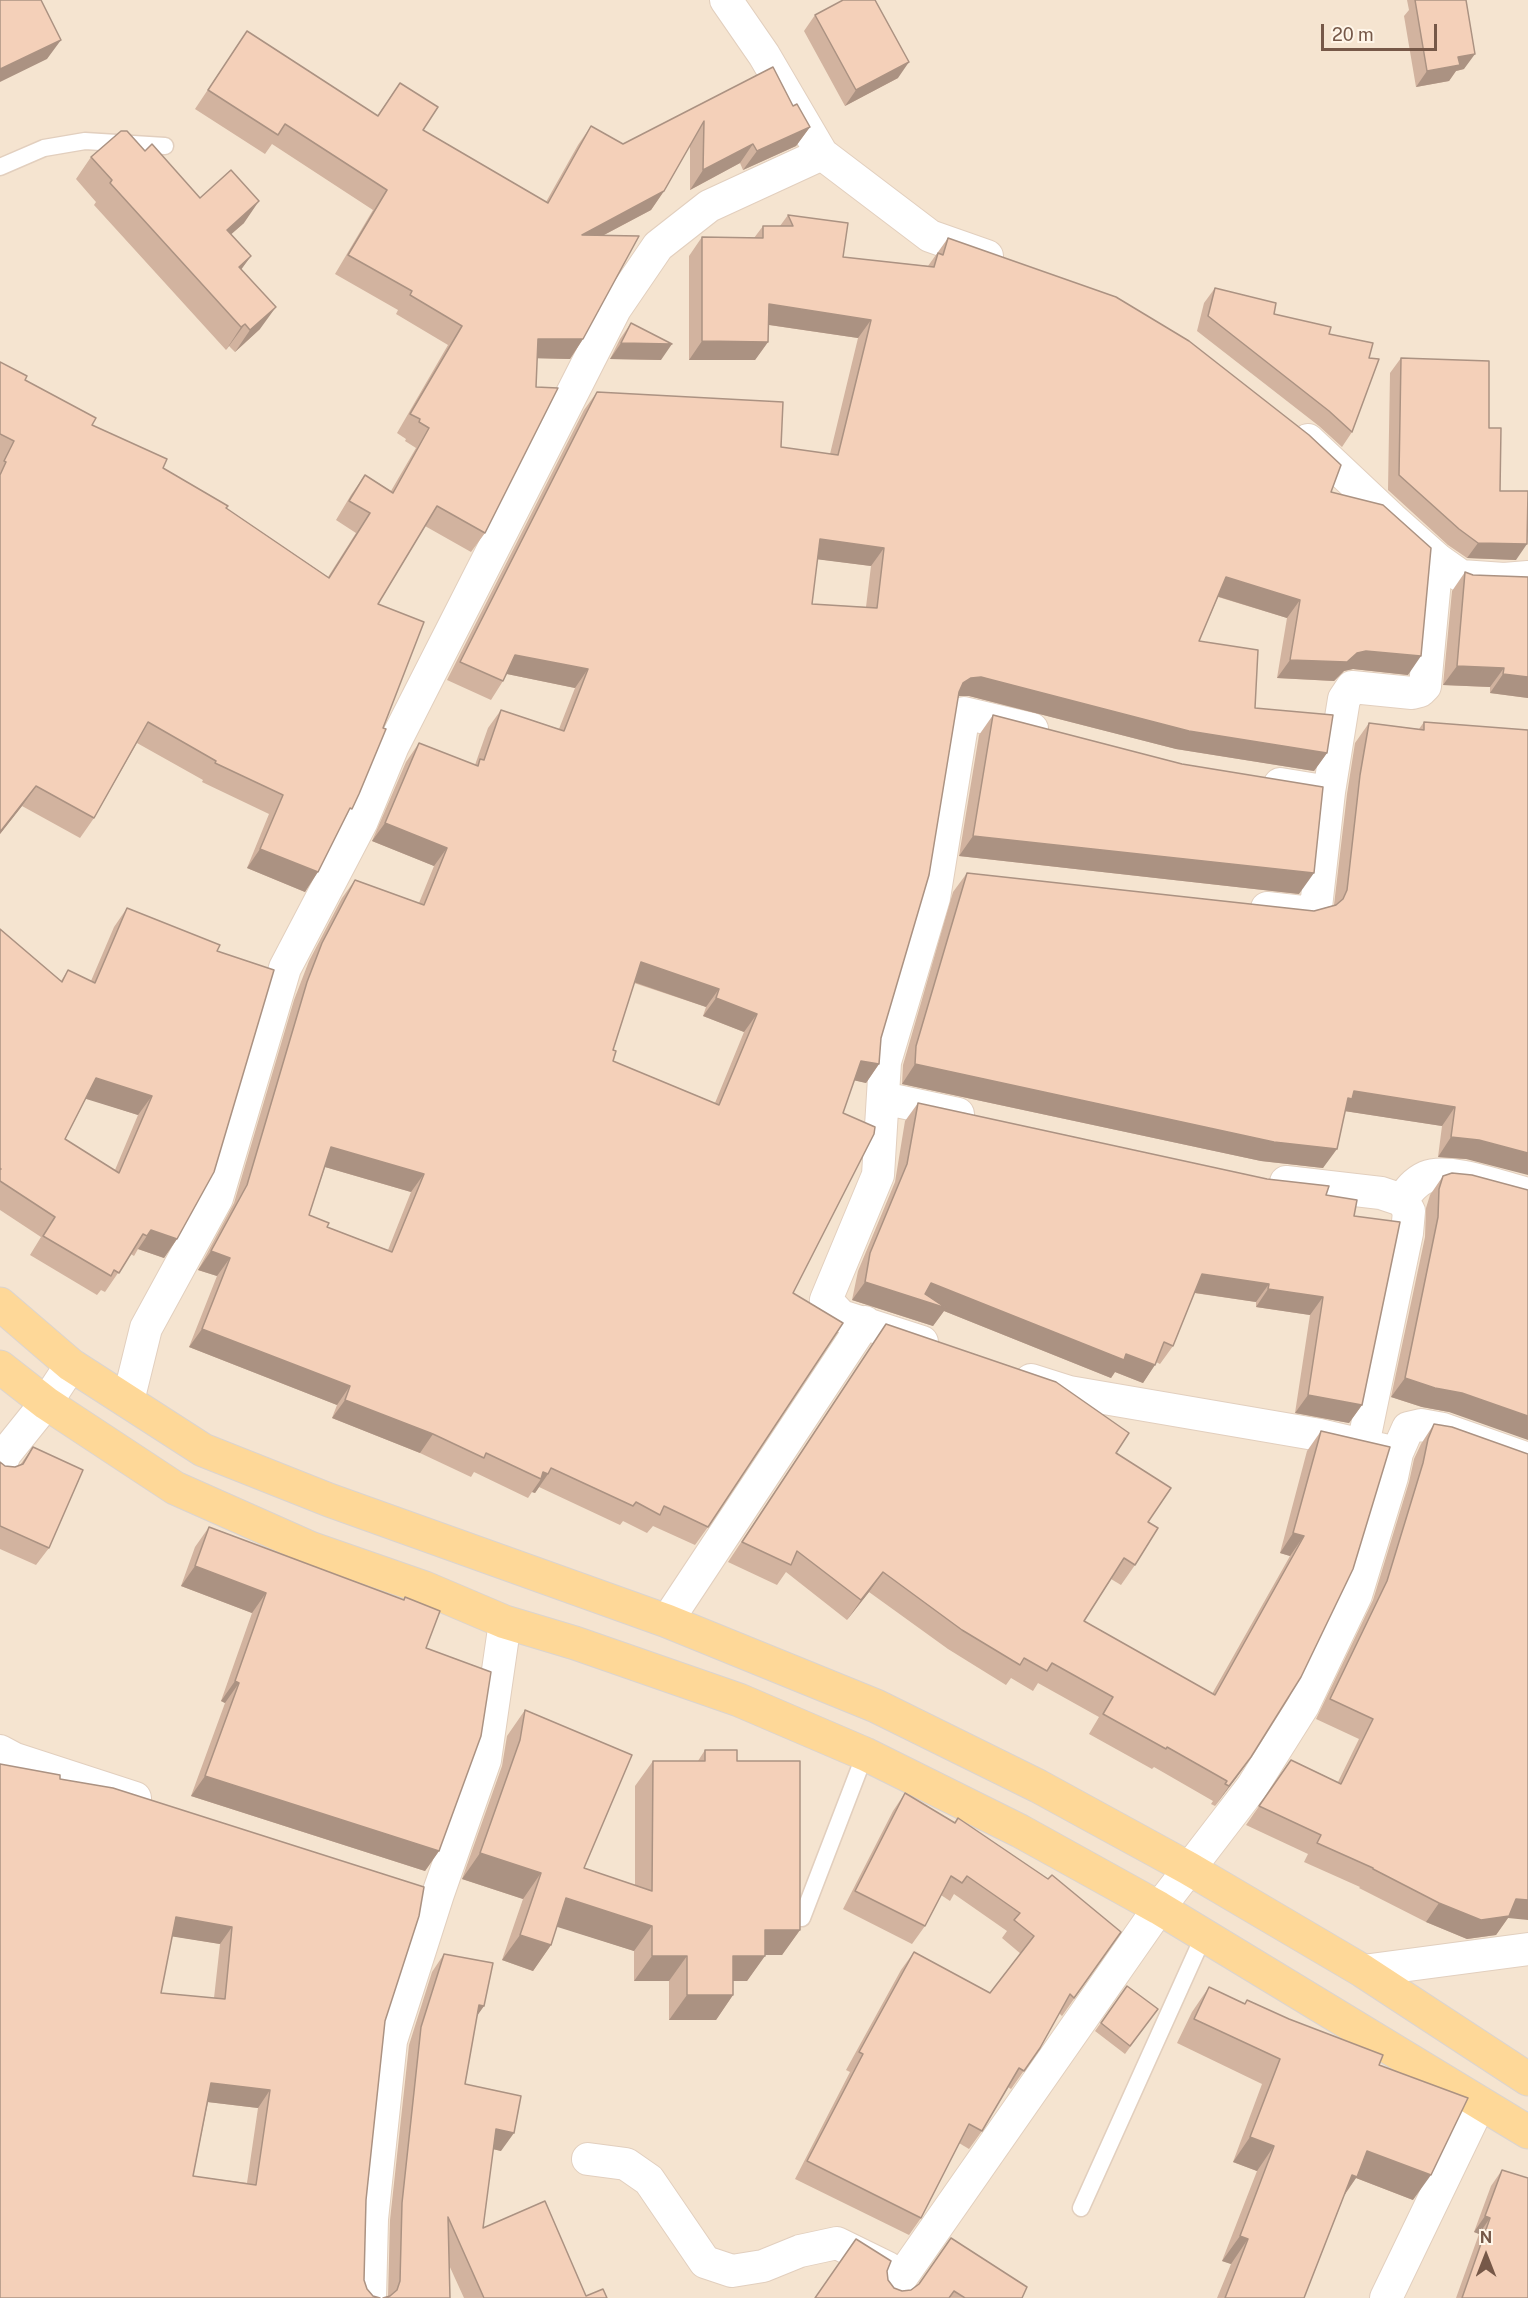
<!DOCTYPE html>
<style>
body{margin:0}
#map{position:relative;width:1528px;height:2298px;overflow:hidden;background:#fdf3e2;font-family:"Public Sans",sans-serif}
canvas{display:block}
.north{position:absolute;left:1456px;top:2226px;width:60px;height:60px;-webkit-text-stroke:4px #fff6e9;paint-order:stroke;rotate:0deg;font-size:16px;font-weight:700;line-height:24px;text-align:center;color:#765848}
.north::after{content:'';display:block;margin:auto;width:21px;height:27px;background:#765848;clip-path:polygon(50% 0,100% 100%,50% 72%,0 100%)}
.scale{position:absolute;left:1321px;top:24px;width:116px;height:27px;box-sizing:border-box;border:3px solid #765848;border-top:0;padding-left:8px;font-size:18px;line-height:21px;white-space:nowrap;color:#765848;-webkit-text-stroke:4px #fff6e9;paint-order:stroke}
</style>
<div id="map">
<canvas width="1528" height="2298"></canvas>
<div class="north">N</div>
<div class="scale">20 m</div>
</div>
<script>
const ctx = document.querySelector('canvas').getContext('2d');
ctx.lineJoin = 'round';
function fill(path, color) { ctx.fillStyle = color; ctx.fill(path, 'evenodd'); }
function stroke(path, color, width, dash) { ctx.strokeStyle = color; ctx.lineWidth = width; ctx.lineCap = dash ? 'butt' : 'round'; ctx.setLineDash(dash || []); ctx.stroke(path); }
const residential = new Path2D(`
 M 0,0 L 1528,0 L 1528,2298 L 0,2298 Z`);
const lane = new Path2D(`
 M 0,167 L 44,148 L 85,141 L 165,146
 M 802,1918 L 865,1754
 M 1081,2208 L 1204,1935`);
const street = new Path2D(`
 M 726,0 L 764,55 L 822,154 L 930,236 L 987,256
 M 1308,440 L 1392,519 L 1437,559 L 1461,576 L 1504,579 L 1528,577
 M 1280,784 L 1329,792 L 1344,699 L 1352,687 L 1412,693 L 1420,691 L 1425,686 L 1437,559
 M 1267,908 L 1303,912 L 1316,907 L 1329,792
 M 883,1098 L 958,1114
 M 1286,1182 L 1381,1193 L 1402,1200 L 1409,1211 L 1407,1233 L 1363,1445
 M 1402,1200 C 1409,1190 1415,1182 1426,1177 C 1449,1167 1503,1188 1528,1194
 M 922,1342 L 841,1316 L 826,1300 L 878,1175 L 885,1062 L 934,898 L 964,713 L 1032,729
 M 128,1401 L 146,1328 L 217,1198 L 285,968 L 362,821 L 393,746 L 615,309 L 658,246 L 709,206 L 822,154
 M 1397,1453 L 1408,1428 L 1421,1425 L 1443,1429 L 1528,1459
 M 0,1467 L 5,1454 L 46,1403 L 71,1365
 M 667,1621 L 865,1322
 M 0,1751 L 15,1759 L 135,1798
 M 1363,1971 L 1528,1949
 M 588,2159 L 626,2164 L 649,2180 L 705,2262 L 732,2271 L 763,2266 L 800,2251 L 837,2243 L 888,2268
 M 370,2298 L 372,2219 L 391,2041 L 438,1894 L 485,1760 L 505,1622
 M 887,2298 L 1159,1908 L 1252,1787 L 1303,1706 L 1356,1595 L 1392,1477 L 1397,1453 L 1320,1435 L 1069,1392 L 1031,1380
 M 1386,2298 L 1480,2103`);
const primary = new Path2D(`
 M 0,1304 L 71,1365 L 203,1450 L 329,1500 L 667,1621 L 876,1706 L 1038,1786 L 1188,1868 L 1363,1971 L 1528,2079
 M 0,1367 L 46,1403 L 175,1488 L 310,1548 L 425,1588 L 505,1622 L 575,1643 L 739,1700 L 865,1754 L 1020,1831 L 1159,1908 L 1528,2132`);
const wall = new Path2D(`
 M 1407,0 L 1466,0 L 1464,69 L 1456,71 L 1449,81 L 1416,87 L 1404,16 L 1409,10 Z
 M 815,15 L 898,78 L 845,106 L 804,31 Z
 M 247,31 L 377,116 L 400,83 L 423,130 L 546,202 L 578,145 L 591,126 L 623,144 L 773,67 L 793,106 L 810,127 L 796,146 L 743,170 L 740,163 L 690,190 L 690,145 L 664,191 L 651,210 L 604,235 L 583,339 L 570,359 L 537,358 L 485,533 L 471,552 L 425,526 L 378,604 L 345,818 L 305,892 L 247,868 L 269,814 L 202,782 L 203,780 L 137,743 L 94,818 L 80,838 L 22,806 L 0,834 L 0,362 L 25,380 L 92,425 L 163,468 L 226,508 L 328,577 L 356,533 L 336,520 L 351,495 L 365,475 L 391,491 L 416,448 L 405,441 L 406,439 L 397,433 L 448,345 L 396,314 L 398,310 L 335,274 L 373,210 L 272,144 L 265,154 L 195,109 Z
 M 145,151 L 200,198 L 244,223 L 231,234 L 251,256 L 241,269 L 260,329 L 235,352 L 229,346 L 226,350 L 94,205 L 96,202 L 76,179 L 91,157 Z
 M 788,215 L 843,257 L 928,266 L 948,238 L 1331,492 L 1408,675 L 1353,669 L 1344,671 L 1334,681 L 1277,678 L 1287,618 L 1218,597 L 1199,641 L 1255,708 L 1327,753 L 1314,771 L 1176,749 L 969,696 L 958,696 L 881,1038 L 879,1064 L 866,1083 L 854,1080 L 843,1113 L 793,1293 L 708,1527 L 695,1545 L 653,1526 L 647,1533 L 623,1521 L 620,1525 L 539,1487 L 535,1493 L 532,1492 L 528,1498 L 474,1472 L 471,1477 L 420,1453 L 332,1418 L 337,1405 L 189,1347 L 217,1276 L 198,1270 L 234,1203 L 294,1000 L 309,961 L 342,898 L 355,880 L 419,903 L 434,866 L 372,841 L 406,762 L 419,743 L 475,765 L 488,728 L 501,710 L 559,729 L 575,688 L 507,674 L 503,681 L 491,700 L 447,680 L 584,410 L 597,392 L 781,447 L 830,454 L 858,338 L 769,325 L 768,342 L 755,360 L 689,360 L 689,256 L 702,237 L 754,238 L 763,226 L 780,226 ZM 817,559 L 871,566 L 866,607 L 812,604 ZM 634,983 L 706,1007 L 703,1016 L 744,1032 L 715,1103 L 613,1061 L 613,1050 ZM 325,1167 L 411,1192 L 388,1250 L 327,1227 L 309,1215 Z
 M 1215,288 L 1274,314 L 1329,334 L 1352,432 L 1342,447 L 1319,426 L 1197,331 L 1204,303 Z
 M 631,323 L 661,360 L 610,359 L 620,339 Z
 M 1401,358 L 1489,428 L 1500,491 L 1516,560 L 1467,558 L 1448,545 L 1388,490 L 1390,373 Z
 M 1465,572 L 1473,575 L 1528,698 L 1490,693 L 1490,687 L 1443,685 L 1452,591 Z
 M 993,715 L 1182,764 L 1299,894 L 959,856 L 979,735 Z
 M 1424,722 L 1466,1159 L 1438,1157 L 1442,1126 L 1345,1111 L 1323,1168 L 1261,1161 L 902,1084 L 903,1065 L 953,892 L 967,873 L 1314,911 L 1334,905 L 1347,794 L 1355,743 L 1369,723 L 1419,729 Z
 M 127,908 L 217,951 L 177,1239 L 164,1258 L 138,1249 L 134,1256 L 131,1254 L 105,1292 L 101,1290 L 97,1295 L 30,1255 L 41,1237 L 0,1210 L 0,929 L 61,981 L 68,970 L 91,981 L 114,927 ZM 86,1098 L 138,1115 L 115,1170 L 65,1139 Z
 M 918,1103 L 1326,1195 L 1354,1216 L 1362,1405 L 1349,1423 L 1295,1413 L 1310,1315 L 1256,1307 L 1256,1302 L 1194,1293 L 1173,1346 L 1160,1364 L 1156,1362 L 1143,1383 L 1115,1372 L 1111,1378 L 944,1311 L 933,1326 L 852,1300 L 858,1271 L 895,1182 L 905,1121 Z
 M 1443,1176 L 1449,1412 L 1422,1407 L 1391,1397 L 1425,1237 L 1426,1208 L 1430,1195 Z
 M 886,1324 L 1116,1453 L 1148,1522 L 1135,1565 L 1121,1585 L 1111,1579 L 1084,1621 L 1212,1694 L 1290,1556 L 1280,1553 L 1307,1451 L 1321,1431 L 1390,1447 L 1251,1757 L 1215,1806 L 1211,1804 L 1213,1801 L 1154,1767 L 1152,1769 L 1089,1734 L 1099,1717 L 1038,1683 L 1033,1691 L 1011,1678 L 1006,1685 L 948,1649 L 869,1592 L 847,1620 L 786,1572 L 777,1585 L 728,1562 Z
 M 1434,1424 L 1508,1918 L 1496,1935 L 1467,1939 L 1426,1922 L 1359,1888 L 1360,1887 L 1304,1862 L 1308,1854 L 1246,1825 L 1291,1760 L 1338,1782 L 1359,1739 L 1316,1719 L 1373,1600 L 1409,1482 L 1414,1459 L 1421,1444 Z
 M 33,1447 L 49,1548 L 36,1565 L 0,1549 L 0,1462 L 5,1466 L 15,1467 L 20,1465 Z
 M 209,1527 L 403,1600 L 405,1597 L 426,1648 L 439,1851 L 425,1871 L 191,1796 L 225,1703 L 221,1701 L 252,1613 L 181,1586 L 195,1547 Z
 M 525,1710 L 584,1868 L 635,1885 L 635,1786 L 653,1761 L 698,1761 L 705,1750 L 737,1761 L 800,1930 L 782,1955 L 765,1955 L 747,1981 L 733,1981 L 733,1995 L 716,2020 L 669,2020 L 669,1981 L 634,1981 L 634,1951 L 557,1926 L 551,1945 L 533,1971 L 502,1960 L 523,1899 L 462,1879 L 502,1766 L 507,1736 Z
 M 60,1779 L 385,2021 L 366,2200 L 364,2280 L 367,2289 L 373,2296 L 0,2298 ZM 172,1936 L 220,1944 L 214,1998 L 161,1993 ZM 208,2102 L 258,2108 L 247,2183 L 193,2176 Z
 M 905,1793 L 1121,1932 L 1062,2016 L 1059,2013 L 1040,2048 L 1011,2089 L 1008,2087 L 982,2131 L 969,2149 L 959,2143 L 921,2218 L 909,2235 L 795,2179 L 850,2072 L 846,2070 L 901,1970 L 914,1952 L 990,1993 L 1021,1954 L 1002,1938 L 1007,1931 L 954,1894 L 950,1901 L 941,1895 L 925,1926 L 912,1944 L 843,1909 L 893,1811 Z
 M 444,1954 L 484,2006 L 477,2015 L 465,2084 L 501,2151 L 493,2149 L 483,2228 L 586,2296 L 607,2298 L 464,2298 L 449,2265 L 450,2298 L 388,2297 L 390,2220 L 409,2045 L 432,1972 Z
 M 1127,1986 L 1158,2009 L 1125,2054 L 1095,2031 Z
 M 1209,1987 L 1245,2004 L 1247,2000 L 1379,2065 L 1413,2200 L 1356,2178 L 1344,2196 L 1304,2298 L 1217,2298 L 1231,2264 L 1222,2261 L 1257,2171 L 1233,2162 L 1262,2084 L 1177,2043 L 1192,2012 Z
 M 1502,2170 L 1528,2298 L 1456,2298 L 1479,2234 L 1474,2232 L 1491,2186 Z
 M 887,2271 L 888,2280 L 894,2288 L 902,2291 L 911,2290 L 919,2284 L 1022,2298 L 815,2298 Z`);
const shadedWall = new Path2D(`
 M 61,40 L 47,59 L 0,82 L 0,69 Z
 M 1475,54 L 1464,69 L 1456,71 L 1449,81 L 1416,87 L 1427,71 L 1458,57 Z
 M 909,62 L 898,78 L 845,106 L 856,90 Z
 M 810,127 L 796,146 L 743,170 L 757,151 Z
 M 753,144 L 740,163 L 690,190 L 703,170 Z
 M 664,191 L 651,210 L 568,254 L 582,235 Z
 M 259,201 L 244,223 L 211,252 L 227,230 Z
 M 251,256 L 235,278 L 239,267 Z
 M 769,304 L 871,320 L 858,338 L 756,323 Z
 M 276,307 L 260,329 L 235,352 L 250,330 Z
 M 245,324 L 229,346 L 226,350 L 241,327 Z
 M 538,339 L 583,339 L 570,359 L 524,358 Z
 M 702,341 L 768,342 L 755,360 L 689,360 Z
 M 621,343 L 672,344 L 661,360 L 610,359 Z
 M 820,539 L 884,548 L 871,566 L 807,558 Z
 M 1478,543 L 1527,544 L 1516,560 L 1467,558 Z
 M 1226,577 L 1300,600 L 1287,618 L 1213,595 Z
 M 1366,651 L 1421,656 L 1408,675 L 1353,669 L 1344,671 L 1334,681 L 1277,678 L 1290,660 L 1357,653 Z
 M 515,655 L 588,669 L 575,688 L 502,673 Z
 M 1457,666 L 1504,668 L 1490,687 L 1443,685 Z
 M 1503,674 L 1528,677 L 1528,698 L 1490,693 Z
 M 981,677 L 1327,753 L 1314,771 L 1176,749 L 969,696 L 958,696 L 950,702 L 963,683 L 971,678 Z
 M 36,786 L 22,806 L 0,834 L 0,832 Z
 M 385,823 L 447,848 L 434,866 L 372,841 Z
 M 973,836 L 1314,873 L 1299,894 L 959,856 Z
 M 260,849 L 318,872 L 305,892 L 247,868 Z
 M 641,962 L 719,989 L 706,1007 L 628,980 Z
 M 716,998 L 757,1014 L 744,1032 L 703,1016 Z
 M 861,1061 L 879,1064 L 866,1083 L 848,1079 Z
 M 915,1064 L 1337,1149 L 1323,1168 L 1261,1161 L 902,1084 Z
 M 96,1078 L 152,1096 L 138,1115 L 83,1098 Z
 M 1354,1091 L 1455,1107 L 1442,1126 L 1344,1111 L 1348,1098 Z
 M 1451,1137 L 1479,1140 L 1528,1153 L 1528,1175 L 1466,1159 L 1438,1157 Z
 M 331,1147 L 424,1174 L 411,1192 L 318,1165 Z
 M 151,1230 L 177,1239 L 164,1258 L 138,1249 Z
 M 211,1251 L 230,1258 L 217,1276 L 198,1270 Z
 M 1202,1274 L 1269,1284 L 1256,1302 L 1189,1292 Z
 M 865,1282 L 931,1283 L 1155,1365 L 1143,1383 L 1115,1372 L 1111,1378 L 944,1311 L 933,1326 L 852,1300 Z
 M 1268,1289 L 1323,1297 L 1310,1315 L 1256,1307 Z
 M 202,1329 L 350,1386 L 337,1405 L 189,1347 Z
 M 1405,1378 L 1462,1393 L 1528,1416 L 1528,1440 L 1449,1412 L 1422,1407 L 1391,1397 Z
 M 1308,1395 L 1362,1405 L 1349,1423 L 1295,1413 Z
 M 345,1400 L 433,1434 L 420,1453 L 332,1418 Z
 M 543,1472 L 548,1474 L 535,1493 L 532,1492 L 541,1479 Z
 M 1293,1533 L 1304,1536 L 1290,1556 L 1280,1553 Z
 M 195,1566 L 266,1593 L 252,1613 L 181,1586 Z
 M 883,1572 L 869,1592 L 847,1620 L 861,1600 Z
 M 235,1681 L 239,1683 L 225,1703 L 221,1701 Z
 M 1251,1757 L 1237,1777 L 1215,1806 L 1229,1786 Z
 M 205,1776 L 439,1851 L 425,1871 L 191,1796 Z
 M 480,1853 L 541,1873 L 523,1899 L 462,1879 Z
 M 566,1898 L 652,1926 L 634,1951 L 548,1924 Z
 M 1516,1899 L 1528,1900 L 1528,1920 L 1508,1918 L 1496,1935 L 1467,1939 L 1426,1922 L 1439,1903 Z
 M 176,1917 L 232,1927 L 220,1944 L 163,1935 Z
 M 765,1930 L 800,1930 L 782,1955 L 748,1955 Z
 M 520,1935 L 551,1945 L 533,1971 L 502,1960 Z
 M 652,1956 L 687,1956 L 669,1981 L 634,1981 Z
 M 733,1956 L 765,1956 L 747,1981 L 716,1981 Z
 M 687,1995 L 733,1995 L 716,2020 L 669,2020 Z
 M 479,2005 L 484,2006 L 472,2023 Z
 M 211,2083 L 270,2090 L 258,2108 L 199,2101 Z
 M 496,2129 L 514,2133 L 501,2151 L 484,2147 Z
 M 1250,2137 L 1274,2146 L 1257,2171 L 1233,2162 Z
 M 1367,2151 L 1431,2175 L 1413,2200 L 1356,2178 L 1340,2201 L 1335,2200 Z
 M 1485,2216 L 1490,2218 L 1479,2234 L 1474,2232 Z
 M 1240,2236 L 1248,2239 L 1231,2264 L 1222,2261 Z`);
const building = new Path2D(`
 M 0,0 L 41,0 L 61,40 L 0,69 Z
 M 843,0 L 875,0 L 909,62 L 856,90 L 815,15 Z
 M 1415,0 L 1466,0 L 1475,54 L 1458,57 L 1460,65 L 1427,71 Z
 M 247,31 L 378,116 L 400,83 L 438,107 L 423,130 L 548,203 L 591,126 L 623,144 L 773,67 L 793,106 L 797,104 L 810,127 L 757,151 L 753,144 L 703,170 L 704,121 L 664,191 L 582,235 L 639,236 L 583,339 L 538,339 L 536,387 L 558,388 L 485,533 L 437,506 L 378,604 L 424,622 L 383,728 L 386,729 L 359,794 L 352,809 L 350,808 L 318,872 L 260,849 L 283,795 L 215,763 L 216,761 L 148,722 L 94,818 L 36,786 L 0,832 L 0,475 L 6,462 L 4,461 L 14,441 L 0,434 L 0,362 L 27,376 L 25,380 L 96,418 L 92,425 L 167,459 L 163,468 L 228,506 L 226,508 L 329,578 L 370,513 L 349,501 L 365,475 L 393,493 L 429,428 L 419,422 L 420,419 L 410,414 L 462,326 L 410,295 L 412,291 L 348,255 L 387,190 L 285,124 L 278,135 L 208,90 Z
 M 121,131 L 127,131 L 145,151 L 152,144 L 200,198 L 231,170 L 259,201 L 227,230 L 251,256 L 239,267 L 276,307 L 250,330 L 245,324 L 241,327 L 110,183 L 112,180 L 91,157 Z
 M 788,215 L 848,223 L 843,257 L 934,267 L 938,253 L 943,255 L 948,238 L 1116,297 L 1189,341 L 1309,435 L 1341,465 L 1331,492 L 1383,505 L 1431,548 L 1421,656 L 1366,651 L 1357,653 L 1347,662 L 1290,660 L 1300,600 L 1226,577 L 1199,641 L 1258,650 L 1255,708 L 1333,715 L 1327,753 L 1189,731 L 981,677 L 971,678 L 963,683 L 959,692 L 929,875 L 881,1038 L 879,1064 L 861,1061 L 843,1113 L 875,1127 L 874,1134 L 793,1293 L 843,1323 L 708,1527 L 664,1506 L 660,1515 L 636,1502 L 633,1506 L 551,1468 L 548,1474 L 543,1472 L 541,1479 L 486,1453 L 484,1458 L 433,1434 L 345,1400 L 350,1386 L 202,1329 L 230,1258 L 211,1251 L 247,1185 L 307,982 L 322,943 L 355,880 L 424,905 L 447,848 L 385,823 L 419,743 L 478,766 L 480,759 L 484,760 L 501,710 L 564,731 L 588,669 L 515,655 L 503,681 L 460,662 L 597,392 L 783,402 L 781,447 L 838,455 L 871,320 L 769,304 L 768,342 L 702,341 L 702,237 L 763,238 L 763,226 L 793,226 ZM 820,539 L 884,548 L 877,608 L 812,604 ZM 641,962 L 719,989 L 716,998 L 757,1014 L 719,1105 L 613,1061 L 616,1051 L 613,1050 ZM 331,1147 L 424,1174 L 392,1252 L 327,1227 L 329,1223 L 309,1215 Z
 M 1215,288 L 1276,303 L 1274,314 L 1331,327 L 1329,334 L 1373,343 L 1369,358 L 1379,359 L 1352,432 L 1329,411 L 1208,316 Z
 M 631,323 L 672,344 L 621,343 Z
 M 1401,358 L 1489,361 L 1489,428 L 1501,428 L 1500,491 L 1528,491 L 1527,544 L 1478,543 L 1459,529 L 1399,475 Z
 M 1465,572 L 1473,575 L 1528,577 L 1528,677 L 1503,674 L 1504,668 L 1457,666 Z
 M 993,715 L 1182,764 L 1323,787 L 1314,873 L 973,836 Z
 M 1424,722 L 1528,730 L 1528,1153 L 1479,1140 L 1451,1137 L 1455,1107 L 1354,1091 L 1352,1099 L 1348,1098 L 1337,1149 L 1274,1142 L 915,1064 L 916,1046 L 967,873 L 1314,911 L 1336,905 L 1343,899 L 1347,890 L 1360,775 L 1369,723 L 1424,730 Z
 M 127,908 L 220,945 L 217,951 L 274,970 L 214,1172 L 177,1239 L 151,1230 L 147,1236 L 143,1234 L 119,1273 L 114,1270 L 111,1276 L 43,1236 L 55,1217 L 0,1181 L 0,1170 L 1,1169 L 0,1168 L 0,929 L 62,982 L 68,970 L 95,983 ZM 96,1078 L 152,1096 L 119,1173 L 65,1139 Z
 M 918,1103 L 1267,1179 L 1329,1186 L 1326,1195 L 1357,1200 L 1354,1216 L 1400,1222 L 1362,1405 L 1308,1395 L 1323,1297 L 1268,1289 L 1269,1284 L 1202,1274 L 1173,1346 L 1164,1342 L 1155,1365 L 1126,1354 L 1124,1360 L 931,1283 L 925,1294 L 946,1308 L 865,1282 L 870,1253 L 907,1164 Z
 M 1452,1173 L 1472,1175 L 1528,1190 L 1528,1416 L 1462,1393 L 1435,1388 L 1405,1378 L 1438,1217 L 1439,1189 L 1443,1176 Z
 M 886,1324 L 1056,1382 L 1129,1433 L 1116,1453 L 1171,1488 L 1148,1522 L 1158,1528 L 1135,1565 L 1124,1558 L 1084,1621 L 1215,1695 L 1304,1536 L 1293,1533 L 1321,1431 L 1390,1447 L 1353,1569 L 1301,1677 L 1251,1757 L 1229,1786 L 1225,1784 L 1227,1781 L 1167,1747 L 1166,1749 L 1103,1714 L 1113,1697 L 1052,1663 L 1047,1671 L 1024,1658 L 1020,1665 L 962,1630 L 883,1572 L 861,1600 L 797,1551 L 791,1565 L 742,1542 Z
 M 1434,1424 L 1452,1427 L 1528,1454 L 1528,1900 L 1516,1899 L 1509,1916 L 1481,1920 L 1439,1903 L 1373,1869 L 1373,1868 L 1317,1843 L 1321,1835 L 1259,1806 L 1291,1760 L 1341,1784 L 1373,1719 L 1330,1699 L 1387,1581 L 1423,1463 L 1428,1439 Z
 M 33,1447 L 83,1470 L 49,1548 L 0,1526 L 0,1462 L 5,1466 L 15,1467 L 23,1464 Z
 M 209,1527 L 404,1600 L 405,1597 L 440,1611 L 426,1648 L 491,1672 L 481,1736 L 439,1851 L 205,1776 L 239,1683 L 235,1681 L 266,1593 L 195,1566 Z
 M 525,1710 L 632,1755 L 584,1868 L 652,1891 L 653,1761 L 705,1761 L 705,1750 L 737,1750 L 737,1761 L 800,1761 L 800,1930 L 765,1930 L 765,1956 L 733,1956 L 733,1995 L 687,1995 L 687,1956 L 652,1956 L 652,1926 L 566,1898 L 551,1945 L 520,1935 L 541,1873 L 480,1853 L 520,1740 Z
 M 0,1764 L 60,1775 L 60,1779 L 113,1788 L 424,1887 L 419,1916 L 385,2021 L 366,2200 L 364,2280 L 367,2289 L 373,2296 L 380,2298 L 0,2298 ZM 176,1917 L 232,1927 L 225,1999 L 161,1993 ZM 211,2083 L 270,2090 L 256,2185 L 193,2176 Z
 M 905,1793 L 955,1823 L 958,1818 L 1048,1879 L 1052,1875 L 1121,1932 L 1074,1998 L 1070,1994 L 1040,2048 L 1024,2071 L 1019,2068 L 982,2131 L 969,2124 L 921,2218 L 807,2161 L 863,2054 L 859,2052 L 914,1952 L 990,1993 L 1034,1936 L 1014,1920 L 1020,1913 L 967,1876 L 962,1883 L 951,1876 L 925,1926 L 855,1891 Z
 M 444,1954 L 493,1963 L 484,2006 L 479,2005 L 465,2084 L 521,2096 L 514,2133 L 496,2129 L 483,2228 L 545,2201 L 586,2296 L 603,2289 L 607,2298 L 484,2298 L 448,2217 L 450,2298 L 383,2298 L 390,2296 L 397,2290 L 400,2281 L 402,2203 L 421,2027 Z
 M 1127,1986 L 1158,2009 L 1130,2046 L 1101,2023 Z
 M 1209,1987 L 1245,2004 L 1247,2000 L 1289,2019 L 1383,2055 L 1379,2065 L 1468,2098 L 1431,2175 L 1367,2151 L 1357,2177 L 1352,2175 L 1304,2298 L 1225,2298 L 1248,2239 L 1240,2236 L 1274,2146 L 1250,2137 L 1280,2059 L 1194,2019 Z
 M 1502,2170 L 1528,2178 L 1528,2298 L 1462,2298 L 1490,2218 L 1485,2216 Z
 M 951,2238 L 1027,2287 L 1022,2298 L 965,2298 L 954,2291 L 949,2298 L 815,2298 L 856,2239 L 891,2261 L 887,2271 L 888,2280 L 894,2288 L 902,2291 L 911,2290 L 919,2284 Z`);
fill(residential, '#f5e4d0');
stroke(lane, '#e2cfbe', 19);
stroke(street, '#e2cfbe', 34);
stroke(primary, '#dbd4cf', 35);
stroke(lane, '#fff', 16);
stroke(street, '#fff', 32);
stroke(primary, '#fed898', 33);
fill(wall, '#d2b39f');
fill(shadedWall, '#ab9282');
fill(building, '#f4d0b9');
stroke(building, '#ab9282', 1.5);
</script>
